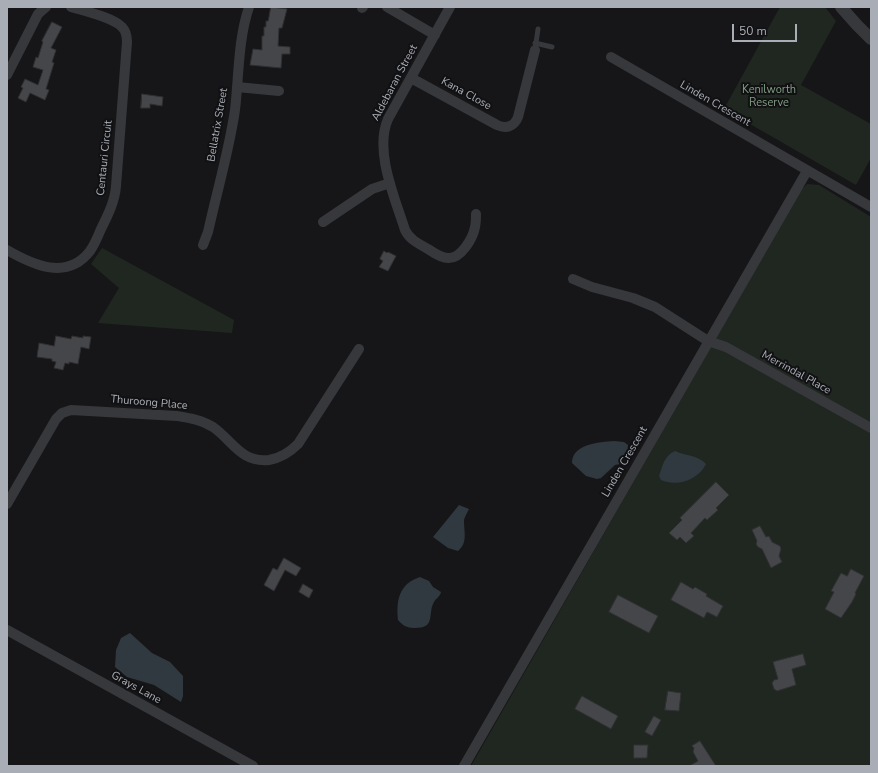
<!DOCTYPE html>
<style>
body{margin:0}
#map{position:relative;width:878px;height:773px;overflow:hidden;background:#161618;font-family:"Nunito Sans",sans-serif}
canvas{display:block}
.frame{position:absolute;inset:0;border:8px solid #a9aeb6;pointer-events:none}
.scale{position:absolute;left:732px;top:24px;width:65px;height:18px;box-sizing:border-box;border:2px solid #a9aeb6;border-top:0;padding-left:5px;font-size:12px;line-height:14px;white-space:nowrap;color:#a9aeb6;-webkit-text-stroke:3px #111113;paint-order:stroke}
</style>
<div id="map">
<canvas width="878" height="773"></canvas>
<div class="frame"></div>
<div class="scale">50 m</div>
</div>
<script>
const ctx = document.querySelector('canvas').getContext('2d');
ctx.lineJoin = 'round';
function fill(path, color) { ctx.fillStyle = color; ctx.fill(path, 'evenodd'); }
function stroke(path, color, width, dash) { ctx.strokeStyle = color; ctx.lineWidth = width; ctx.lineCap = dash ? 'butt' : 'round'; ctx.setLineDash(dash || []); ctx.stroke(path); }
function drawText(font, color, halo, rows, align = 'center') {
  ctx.font = font + ' "Nunito Sans",sans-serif'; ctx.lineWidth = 4; ctx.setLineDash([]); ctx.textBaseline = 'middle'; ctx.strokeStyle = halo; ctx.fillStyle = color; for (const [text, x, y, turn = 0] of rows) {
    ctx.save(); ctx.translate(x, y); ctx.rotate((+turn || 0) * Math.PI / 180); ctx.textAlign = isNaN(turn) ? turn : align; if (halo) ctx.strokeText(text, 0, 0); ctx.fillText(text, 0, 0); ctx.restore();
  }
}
const green = new Path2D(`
 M 780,7 L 825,7 L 836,21 L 801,85 L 871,124 L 871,158 L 856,185 L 724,109 Z
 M 807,184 L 819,185 L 871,217 L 871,766 L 471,766 L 800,191 Z
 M 102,248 L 234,320 L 232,333 L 98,323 L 119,288 L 91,264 Z`);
const water = new Path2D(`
 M 614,441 L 624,442 L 628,445 L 627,455 L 620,464 L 615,465 L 601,478 L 597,479 L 586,476 L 572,463 C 572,444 599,442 614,441 Z
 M 675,451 C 686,456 698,455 706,464 C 698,480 678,487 661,480 L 659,476 C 663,465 664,456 675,451 Z
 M 459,505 L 469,509 C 467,513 464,518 464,521 C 464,532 468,543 458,551 L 448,548 L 433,537 Z
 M 420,577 L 429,581 L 433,587 L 441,592 C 440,597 436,598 434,602 C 427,614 437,628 414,628 C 407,628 402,625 398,620 C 396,600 399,584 420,577 Z
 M 130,633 L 152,653 L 170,662 L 183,676 L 183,696 L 181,702 L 154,685 L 127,677 L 115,667 L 116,650 L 121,638 Z`);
const building = new Path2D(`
 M 271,7 L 287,9 L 282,28 L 279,28 L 278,46 L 290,47 L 290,54 L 282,54 L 281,68 L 250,65 L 253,49 L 262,50 L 262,36 L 264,36 L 264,27 L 266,27 L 266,21 L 268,21 Z
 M 52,22 L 62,27 L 51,48 L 56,50 L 52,62 L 54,63 L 46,89 L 49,90 L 45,100 L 30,93 L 26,102 L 18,98 L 23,88 L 21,87 L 25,79 L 38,85 L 43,70 L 33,67 L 36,57 L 38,58 L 43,42 L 42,41 Z
 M 142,94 L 163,97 L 162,106 L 150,104 L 150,108 L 141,108 Z
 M 384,251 L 387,253 L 388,252 L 396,256 L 388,271 L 379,267 L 383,261 L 380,259 Z
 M 56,336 L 71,339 L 72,336 L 83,338 L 83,336 L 91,337 L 89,349 L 81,347 L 78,364 L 69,362 L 69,364 L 65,363 L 63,370 L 54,368 L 56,362 L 52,361 L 52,359 L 37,357 L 39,343 L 54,346 Z
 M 716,482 L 729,495 L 716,508 L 718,510 L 707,520 L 705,518 L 691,533 L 694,536 L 686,543 L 680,537 L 677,540 L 669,533 L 682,520 L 680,518 Z
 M 760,526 L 766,537 L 769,536 L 772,542 L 780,546 L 781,549 L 779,556 L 782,562 L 771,568 L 762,549 L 758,547 L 756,544 L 757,541 L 752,530 Z
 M 284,558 L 301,568 L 296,576 L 285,570 L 274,591 L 264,585 L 273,568 L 277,570 Z
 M 851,569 L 864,576 L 855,593 L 856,594 L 852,602 L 841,618 L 825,609 L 834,592 L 831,591 L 841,573 L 847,576 Z
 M 681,582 L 693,589 L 695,587 L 707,594 L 706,596 L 723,606 L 717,617 L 707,612 L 704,618 L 671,600 Z
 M 303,584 L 313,590 L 309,598 L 299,592 Z
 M 618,595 L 658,616 L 649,633 L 609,612 Z
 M 803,654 L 806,665 L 792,669 L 796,685 L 777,691 L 774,689 L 772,683 L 774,680 L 778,679 L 773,662 Z
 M 668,691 L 681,693 L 679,711 L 665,710 Z
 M 582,696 L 618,716 L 611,729 L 575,709 Z
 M 654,716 L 661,720 L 652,736 L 645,732 Z
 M 700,741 L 716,766 L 689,766 L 698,761 L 693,752 L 694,748 L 692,746 Z
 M 634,745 L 648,745 L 647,758 L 634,758 Z`);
const service = new Path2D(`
 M 535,43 L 552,47
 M 535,50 L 538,29`);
const minor = new Path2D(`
 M 387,7 L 435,35
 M 450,7 L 388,119 C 374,151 395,198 405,230 C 410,240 419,244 428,249 C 434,253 441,258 448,258 C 461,259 473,238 475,227 C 476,223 476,218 476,214
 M 362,8 L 363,7
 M 611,57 L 871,207
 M 7,75 L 38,14 L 46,7
 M 411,78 L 497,125 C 506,129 514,127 518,117 L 535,50
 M 237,87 L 279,91
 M 323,222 L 372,189 L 390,183
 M 203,245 L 208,232 C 217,191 229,151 235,110 C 239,75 238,40 249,7
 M 7,250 C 33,265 67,281 90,251 C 95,244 98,236 101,229 C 108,215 115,201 116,186 L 127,42 C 127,37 126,31 122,27 C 112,17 84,11 71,7
 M 573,279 L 592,287 L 633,298 L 655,307 L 708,341 L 726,347 L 871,428
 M 7,504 L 56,419 L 62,413 L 71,410 L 177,416 C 189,418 202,420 213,427 C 233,441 241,463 269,460 C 281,458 290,452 298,444 L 359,349
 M 7,630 L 253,766
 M 464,766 L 807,171`);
const tertiary = new Path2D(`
 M 841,7 L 857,25 L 871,39`);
const streetNames = [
 ["Aldebaran Street",395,83,-62],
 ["Kana Close",466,94,29],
 ["Linden Crescent",715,104,30],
 ["Bellatrix Street",218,125,-80],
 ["Centauri Circuit",105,158,-84],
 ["Merrindal Place",796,373,29],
 ["Thuroong Place",149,403,5],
 ["Linden Crescent",625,462,-60],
 ["Grays Lane",136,688,29]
];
const parkNames = [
 ["Kenilworth",769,90],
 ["Reserve",769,103]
];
fill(green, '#202721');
fill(water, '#30393f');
fill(building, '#45464a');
stroke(building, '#303033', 1);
stroke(service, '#37383c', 5);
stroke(minor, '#37383c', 10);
stroke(tertiary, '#37383c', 12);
drawText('11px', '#a9aeb6', '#111113', streetNames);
drawText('11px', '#829f83', '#111113', parkNames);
</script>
